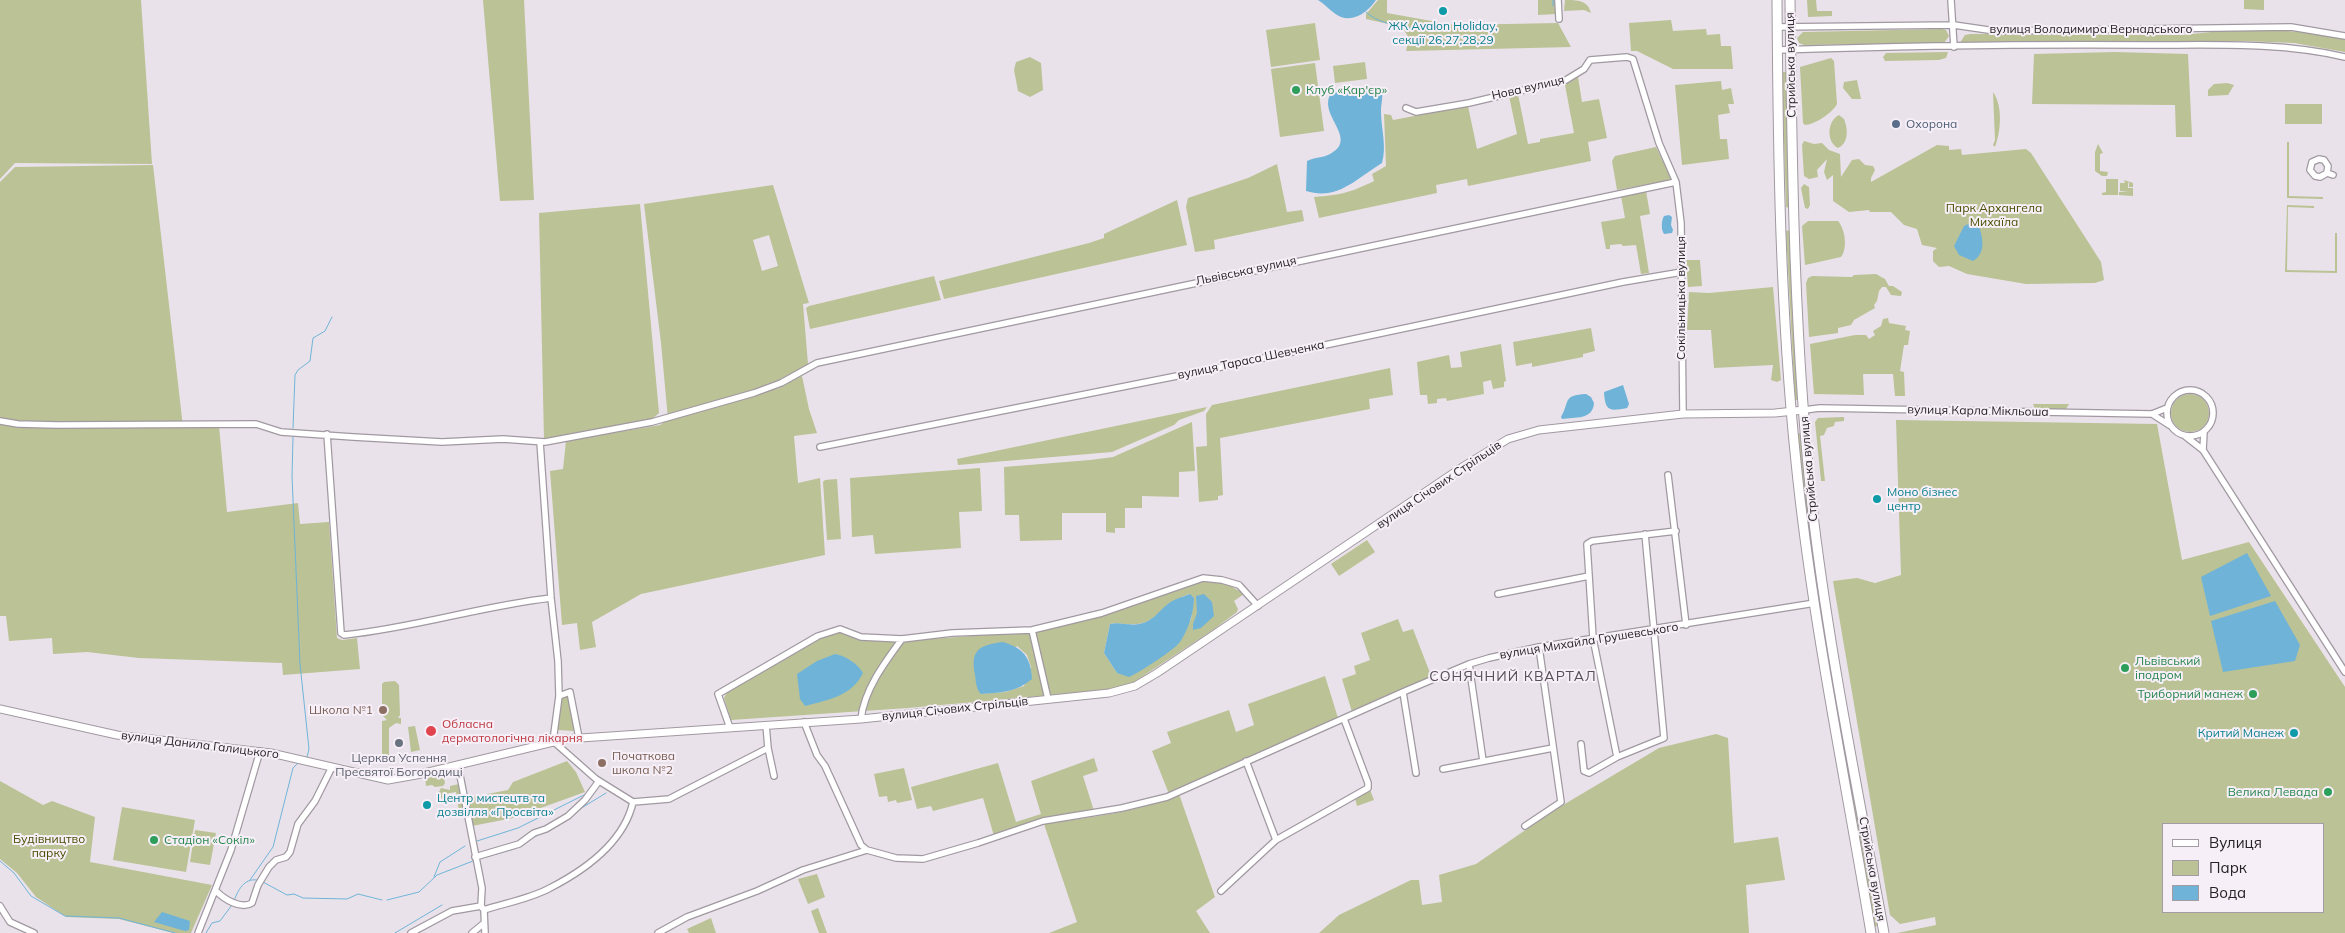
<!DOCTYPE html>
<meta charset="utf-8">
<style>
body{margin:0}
#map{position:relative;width:2345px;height:933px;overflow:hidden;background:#eae2ea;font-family:Mulish,sans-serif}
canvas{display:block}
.legend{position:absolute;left:2162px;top:823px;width:162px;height:90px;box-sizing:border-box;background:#f7eff7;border:1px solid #a39da3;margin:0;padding:6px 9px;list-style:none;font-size:15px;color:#262326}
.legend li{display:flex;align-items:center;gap:10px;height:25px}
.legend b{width:25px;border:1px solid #a39da3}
</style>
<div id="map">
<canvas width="2345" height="933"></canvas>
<ul class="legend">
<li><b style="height:6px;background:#fff"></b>Вулиця</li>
<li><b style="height:14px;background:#bbc296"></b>Парк</li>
<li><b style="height:14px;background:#6fb4d8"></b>Вода</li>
</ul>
</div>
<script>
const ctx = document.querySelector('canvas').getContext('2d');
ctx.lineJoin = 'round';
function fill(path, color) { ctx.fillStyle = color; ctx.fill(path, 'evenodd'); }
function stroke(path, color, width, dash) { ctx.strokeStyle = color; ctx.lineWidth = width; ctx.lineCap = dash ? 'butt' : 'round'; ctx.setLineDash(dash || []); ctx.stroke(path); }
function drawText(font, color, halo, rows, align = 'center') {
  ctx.font = font + ' Mulish,sans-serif'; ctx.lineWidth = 4; ctx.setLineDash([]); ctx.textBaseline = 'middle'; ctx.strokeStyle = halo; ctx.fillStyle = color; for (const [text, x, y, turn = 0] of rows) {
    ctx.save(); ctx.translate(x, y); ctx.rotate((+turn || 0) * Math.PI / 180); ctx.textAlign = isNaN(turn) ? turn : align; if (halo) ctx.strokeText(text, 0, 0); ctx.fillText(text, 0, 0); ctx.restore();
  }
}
const green = new Path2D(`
 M 0,0 L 141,0 L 152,164 L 15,163 L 0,179 Z
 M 483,0 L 524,0 L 534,200 L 500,201 Z
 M 1378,0 L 1387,0 L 1387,13 L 1454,25 L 1558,23 L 1571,47 L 1406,51 L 1409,38 L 1402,27 L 1366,19 L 1366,14 Z
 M 1538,0 L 1556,0 L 1556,14 L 1538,15 Z
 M 1565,0 C 1577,0 1588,0 1591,13 L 1584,10 L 1564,11 Z
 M 1807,0 L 1816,0 L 1817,11 L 1832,11 L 1832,16 L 1808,17 Z
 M 2244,0 L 2264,0 L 2264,10 L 2244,9 Z
 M 1671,20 L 1673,31 L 1706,29 L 1707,35 L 1720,34 L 1721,46 L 1731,46 L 1733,69 L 1673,69 L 1637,51 L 1631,51 L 1629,23 Z
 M 1315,23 L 1320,60 L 1271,67 L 1266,30 Z
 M 1942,29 L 1946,30 L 1949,36 L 1944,43 L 1804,45 L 1799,43 L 1797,38 L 1803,32 Z
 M 2240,29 C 2276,29 2310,32 2345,39 L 2345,52 L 2294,43 L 2242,41 L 1962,43 L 1961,41 L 1965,35 L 1971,34 L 2183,35 Z
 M 1948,52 L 1946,58 L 1939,60 L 1885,61 L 1883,57 L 1886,53 Z
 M 2115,52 L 2188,54 L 2192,137 L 2176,137 L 2175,105 L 2032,104 L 2034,54 Z
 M 1030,57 L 1041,63 L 1043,90 L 1030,97 L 1018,91 L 1014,70 L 1016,62 Z
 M 1831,58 L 1834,61 L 1837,104 C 1832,113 1816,124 1805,125 L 1803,123 L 1800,67 Z
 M 1365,62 L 1367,79 L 1335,83 L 1333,66 Z
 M 1315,63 L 1324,131 L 1280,137 L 1271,69 Z
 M 1782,72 L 1786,72 L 1789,208 L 1786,207 Z
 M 1578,77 L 1582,102 L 1599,99 L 1607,138 L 1588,142 L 1591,161 L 1468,186 L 1467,179 L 1436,185 L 1437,193 L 1319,218 L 1314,197 C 1341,195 1349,193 1374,181 L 1372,174 L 1386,166 L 1384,114 L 1391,115 L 1393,120 L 1468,106 L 1477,149 L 1517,134 L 1509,96 L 1518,94 L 1528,144 L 1540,142 L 1540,139 L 1574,133 L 1565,85 Z
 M 1857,80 L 1861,99 L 1852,99 L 1843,88 L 1844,82 Z
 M 1721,81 L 1722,90 L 1731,88 L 1734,104 L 1728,104 L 1730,113 L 1718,115 L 1720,139 L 1727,139 L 1729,159 L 1682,165 L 1675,85 Z
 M 2227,83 L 2234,85 L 2228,95 L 2208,96 L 2208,90 L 2214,84 Z
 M 1993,92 C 2003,106 2001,131 1995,147 L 1993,145 L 1995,140 Z
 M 2285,104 L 2322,104 L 2322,124 L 2285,124 Z
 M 1839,115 L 1844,119 C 1848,129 1849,143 1838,148 C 1826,142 1827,121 1839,115 Z
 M 1804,141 L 1814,144 L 1822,143 L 1829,150 L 1840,154 L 1841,177 L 1852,160 L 1859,159 L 1865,165 L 1873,166 L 1875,170 L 1871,178 L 1871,182 L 1937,145 L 1949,146 L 1949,150 L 1961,149 L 1962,155 L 2026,149 L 2031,153 L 2101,262 L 2104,280 L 2095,283 L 2026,284 L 1967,274 L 1949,266 L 1939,267 L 1933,261 L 1933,251 L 1937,248 L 1922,245 L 1917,229 L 1904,225 L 1891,212 L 1870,212 L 1869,210 L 1849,212 L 1833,201 L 1833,175 L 1827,180 L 1824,172 L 1827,159 L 1817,170 L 1818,177 L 1809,179 L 1804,176 L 1802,145 Z
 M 2287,142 L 2289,142 L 2289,196 L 2323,197 L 2323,199 L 2287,198 Z
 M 2098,144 L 2103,153 L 2100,154 L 2100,171 L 2108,172 L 2107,176 L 2102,176 L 2095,171 L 2095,152 Z
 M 1656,147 L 1670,176 L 1670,180 L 1617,190 L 1612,161 L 1615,156 Z
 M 1277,164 L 1287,212 L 1302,210 L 1304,221 L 1214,240 L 1215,249 L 1195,252 L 1186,207 L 1188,198 L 1248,178 Z
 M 153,165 L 183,427 L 219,426 L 227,512 L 298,503 L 300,524 L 329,522 L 337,638 L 342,640 L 357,638 L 360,669 L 283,675 L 282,663 L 139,658 L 87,652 L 53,654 L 52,638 L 9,641 L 6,616 L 0,616 L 0,182 L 15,167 Z
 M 2106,179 L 2118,179 L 2118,195 L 2102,195 L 2102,193 L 2106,192 Z
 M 2124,180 L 2133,183 L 2133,187 L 2129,187 L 2129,182 L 2128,183 L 2128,188 L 2133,188 L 2133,196 L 2119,195 L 2119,192 L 2129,192 L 2120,191 L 2120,183 L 2125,183 Z
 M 1804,184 L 1809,187 L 1810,205 L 1808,209 L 1805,208 L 1801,188 Z
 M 773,185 L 809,303 L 803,304 L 808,364 L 775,382 L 777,389 L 802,376 L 809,409 L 817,433 L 794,436 L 798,483 L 820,478 L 825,555 L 641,594 L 592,622 L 596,647 L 580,650 L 577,623 L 562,625 L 550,471 L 563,469 L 566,441 L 660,425 L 668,419 L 661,343 L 644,204 ZM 769,235 L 778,266 L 762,271 L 753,240 Z
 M 1646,191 L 1650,214 L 1640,216 L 1649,273 L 1641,274 L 1636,245 L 1623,246 L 1621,244 L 1610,245 L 1610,249 L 1606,249 L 1601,222 L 1625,218 L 1621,196 Z
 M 1177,200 L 1187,245 L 944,299 L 939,281 L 1089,243 L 1104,238 L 1104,234 Z
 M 640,204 L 659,413 L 651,420 L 544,440 L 539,213 Z
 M 2287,205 L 2314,206 L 2314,208 L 2288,207 L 2287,270 L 2335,271 L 2335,233 L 2337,233 L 2337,273 L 2285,272 Z
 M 1808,221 L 1838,221 C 1845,229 1848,248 1841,257 L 1805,265 L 1802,226 Z
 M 1790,230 L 1799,400 L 1795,400 L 1786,231 Z
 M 1686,260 L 1700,260 L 1702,286 L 1688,287 Z
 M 1876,274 L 1885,279 L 1889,286 L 1893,286 L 1902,292 L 1901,296 L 1891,295 L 1886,287 L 1882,287 L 1879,291 L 1877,301 L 1874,305 L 1875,308 L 1854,320 L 1851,325 L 1838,328 L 1838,333 L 1809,337 L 1806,283 L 1808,278 L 1812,276 L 1852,277 L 1854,275 Z
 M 934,276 L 941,300 L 810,329 L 806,308 L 809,306 Z
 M 1773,287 L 1781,380 L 1777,382 L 1771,380 L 1773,365 L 1714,368 L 1711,330 L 1687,330 L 1689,292 L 1709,293 Z
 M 1888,318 L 1889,323 L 1906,326 L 1905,330 L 1910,331 L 1908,345 L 1904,345 L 1900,371 L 1904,372 L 1905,396 L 1895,396 L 1893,374 L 1863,374 L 1864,395 L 1814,394 L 1810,344 L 1855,335 L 1866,335 L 1869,339 L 1875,335 L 1873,331 L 1881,326 L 1883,319 Z
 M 1591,328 L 1595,351 L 1583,354 L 1583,357 L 1532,367 L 1532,363 L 1516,366 L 1513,342 Z
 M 1501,344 L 1506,381 L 1504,382 L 1504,387 L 1493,389 L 1491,380 L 1483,382 L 1484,394 L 1447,401 L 1446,398 L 1437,399 L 1437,403 L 1428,404 L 1427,395 L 1420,395 L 1417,362 L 1449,355 L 1451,368 L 1462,367 L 1460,352 Z
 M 1390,368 L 1393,395 L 1369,399 L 1370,409 L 1220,438 L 1223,495 L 1218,496 L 1218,500 L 1199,502 L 1196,447 L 1207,446 L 1206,414 L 1212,405 Z
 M2171 413a19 19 0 1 1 38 0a19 19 0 1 1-38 0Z
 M 2033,404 L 2069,404 L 2066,409 L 2035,409 Z
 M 1207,407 L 1204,411 L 1179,420 L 1174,425 L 1112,452 L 958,465 L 957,459 Z
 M 1844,417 L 1844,421 L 1835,422 L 1834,426 L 1827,428 L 1824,435 L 1820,436 L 1825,481 L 1821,481 L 1815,422 L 1818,418 Z
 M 1896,420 L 2157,424 L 2182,560 L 2249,542 L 2345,687 L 2345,933 L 1897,933 L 1936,925 L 1935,917 L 1900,924 L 1890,915 L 1833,581 L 1857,578 L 1875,583 L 1901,575 ZM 2164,824 L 2324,824 L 2324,912 L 2164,912 Z
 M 1192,422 L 1195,471 L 1179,472 L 1179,497 L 1142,496 L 1142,508 L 1125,508 L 1125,528 L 1115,528 L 1115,533 L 1106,532 L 1106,513 L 1062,513 L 1062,540 L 1020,541 L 1019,515 L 1005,515 L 1004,467 L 1090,460 L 1113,457 Z
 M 1800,433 C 1818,598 1849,761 1878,924 L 1876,927 L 1873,925 L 1817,602 L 1797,434 Z
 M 980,468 L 982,511 L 959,512 L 961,548 L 875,554 L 873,535 L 852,537 L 850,478 Z
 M 837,479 L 841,539 L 827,540 L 823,482 L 825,480 Z
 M 1367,540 L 1375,552 L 1339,576 L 1331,564 Z
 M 1209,581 L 1226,583 L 1244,594 L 1234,601 L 1238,609 L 1237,612 L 1213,630 L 1134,682 L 1108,690 L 908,708 L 731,720 L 724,698 L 727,692 L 822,637 L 841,632 L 905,641 L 1037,631 L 1102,615 L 1194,583 ZM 1189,594 L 1194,598 L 1191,619 L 1184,633 L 1117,673 L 1104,653 L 1110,624 C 1123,622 1133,627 1146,622 C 1155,618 1160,611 1168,605 C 1174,600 1182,597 1189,594 ZM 1017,646 L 1027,655 L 1031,667 L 1024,686 L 1005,692 L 981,694 Z
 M 1398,619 L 1403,632 L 1413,629 L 1432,678 L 1352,712 L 1342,679 L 1356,674 L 1354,666 L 1370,660 L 1361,633 Z
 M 1325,676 L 1338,718 L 1169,794 L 1152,751 L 1171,743 L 1167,732 L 1229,710 L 1236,732 L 1254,725 L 1248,704 Z
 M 395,681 L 399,685 L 400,715 L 398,718 L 401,718 L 401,724 L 396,723 L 389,728 L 389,756 L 382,757 L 382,721 L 387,720 L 382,715 L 382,684 L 384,682 Z
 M 564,697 L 569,697 L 575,731 L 557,730 L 562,699 Z
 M 415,726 L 420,750 L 411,752 L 408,727 Z
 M 1716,734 L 1728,738 L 1734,843 L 1778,837 L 1785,880 L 1746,885 L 1749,933 L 1319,933 L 1339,915 L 1411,880 L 1419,880 L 1422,905 L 1442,902 L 1439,875 L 1476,864 L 1553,811 L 1659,748 Z
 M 1094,758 L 1098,771 L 1083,776 L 1094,811 L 1044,819 L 994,836 L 983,798 L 933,811 L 931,806 L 917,809 L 911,787 L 998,763 L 1016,822 L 1041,814 L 1031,781 Z
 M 567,761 L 576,772 L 585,792 L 513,818 L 472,826 L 467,798 L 508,790 L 513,782 Z
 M 904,768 L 912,800 L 897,803 L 896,800 L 888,802 L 887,796 L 879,797 L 874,774 Z
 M 443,773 L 445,783 L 443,786 L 435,787 L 432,785 L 426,786 L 425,777 Z
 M 0,781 L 43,805 L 52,801 L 95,817 L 90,862 L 212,885 L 191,933 L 174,933 L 119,919 L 66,917 L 36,897 L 17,873 L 0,859 Z
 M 459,784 L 463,806 L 459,811 L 456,792 L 444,794 L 444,798 L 440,799 L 439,792 L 441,788 L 450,790 L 450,786 Z
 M 1370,790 L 1374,800 L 1357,806 L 1355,798 Z
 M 1179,794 L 1215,897 L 1196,911 L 1210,933 L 1049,933 L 1077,922 L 1044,824 C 1089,817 1137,813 1179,794 Z
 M 122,807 L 195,820 L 186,872 L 113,860 Z
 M 195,830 L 216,833 L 210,865 L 190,862 Z
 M 817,874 L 825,897 L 808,904 L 798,879 Z
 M 818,908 L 827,933 L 819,933 L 811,911 Z
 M 711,918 L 716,933 L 689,933 L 687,929 Z`);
const water = new Path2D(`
 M 1318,0 L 1376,0 C 1369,10 1356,22 1341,17 C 1333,14 1326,5 1318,0 Z
 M 1375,87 L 1382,91 C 1383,98 1381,104 1381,111 C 1381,129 1387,146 1382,163 C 1357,178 1338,201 1306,191 L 1307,161 C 1315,157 1323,158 1330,154 C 1359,139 1319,116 1330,95 L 1340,90 Z
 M 1669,215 L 1672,217 L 1671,225 L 1673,230 L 1672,233 L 1664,234 C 1661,230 1661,221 1664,216 Z
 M 1973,222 L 1979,226 C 1983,239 1986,253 1973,261 L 1959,255 L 1954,246 L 1964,226 Z
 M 1623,385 L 1629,404 L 1627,408 C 1610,411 1605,412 1604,392 Z
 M 1586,394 L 1591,397 L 1594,403 C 1593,420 1575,417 1562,419 L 1561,417 C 1570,402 1562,395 1586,394 Z
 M 2247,553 L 2271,596 L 2210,616 L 2201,577 Z
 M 1190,594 L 1194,598 C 1194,613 1188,630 1180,642 C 1173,651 1140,672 1129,677 L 1117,673 L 1104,653 L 1110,624 C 1122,621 1130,628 1146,622 C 1155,618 1160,610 1168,604 C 1174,599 1182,597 1190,594 Z
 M 1204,594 L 1212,602 L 1214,616 L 1201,628 L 1193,630 L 1193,624 L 1197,613 L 1196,596 Z
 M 2275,601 L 2300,645 L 2295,661 L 2223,672 L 2211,621 Z
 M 1003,642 C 1023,648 1031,657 1032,679 C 1017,692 1000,693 981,694 C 976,689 976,682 975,675 C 970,650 979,645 1003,642 Z
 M 835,654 C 846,656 858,664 863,673 C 852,696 828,700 805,706 L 800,699 L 797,674 L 817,661 Z
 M 162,912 L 190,921 L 189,930 L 185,931 L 154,922 Z`);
const stream = new Path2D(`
 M 1553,0 L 1553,6
 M 1366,12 C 1381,26 1409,28 1429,30
 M 293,428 L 295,375 L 298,370 L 310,361 L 313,338 L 325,331 L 332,317
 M 293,437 L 292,476 L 300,664 L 309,749 L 307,757
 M 575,812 L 606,793
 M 530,839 L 538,835
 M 477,841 L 518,828 L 586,794
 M 479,859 L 514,849
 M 0,861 L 14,873 L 31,896 L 65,916 L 119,918 L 175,933
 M 434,877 L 440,862 L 465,846
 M 250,880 L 273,847 L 293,768 L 298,763
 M 263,882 L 287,895 L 294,894 L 303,898 L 347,899 L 358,894 L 382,900
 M 387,900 L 419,892 L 437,875 L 473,861
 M 234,901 C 238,890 244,878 257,880
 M 206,933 L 212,923 L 220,921 L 232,905
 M 395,933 L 442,905`);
const minor = new Path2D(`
 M 1558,0 L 1559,19
 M 1951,0 L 1954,47
 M 1777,27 L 1954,25 L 1995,31 L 2291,27 L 2345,36
 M 1778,50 C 1901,46 2025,44 2149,45 C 2214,45 2282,42 2345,57
 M 1406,108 L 1416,112 L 1469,103 L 1566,80 L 1584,69 L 1590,60 L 1627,57 L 1633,59 L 1659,143 L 1676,182 L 1681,223 L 1683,414
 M 2327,173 L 2328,166 L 2324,160 L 2319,159 L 2312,162 L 2310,170 L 2315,176 L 2320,177 L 2327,173 L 2333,175
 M2167 413a23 23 0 1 1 46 0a23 23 0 1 1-46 0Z
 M 1804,410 L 1820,408 L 2152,414 L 2167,408
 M 2152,414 L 2169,425
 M 0,421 L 18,424 L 57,425 L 256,424 L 281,432 L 353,437 L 442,442 L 503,439 L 545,442 L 652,422 L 754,393 L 781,383 L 817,363 L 1676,182
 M 327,434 L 341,633 L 344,635 C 414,628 481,606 551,598
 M 2185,436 L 2203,450 L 2345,672
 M 540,442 L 551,598 L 558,661 L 559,696
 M 820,447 L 1207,370 L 1623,282 L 1682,272
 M 2203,450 L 2204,432
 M 1668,475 L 1686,625
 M 1498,594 L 1589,576
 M 1032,630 L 1048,699
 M 1469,664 L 1483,761
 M 1403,692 L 1416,773
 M 861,719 C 864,690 885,662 902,639
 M 804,722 L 817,755 L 825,766 L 861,845 L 867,850 L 896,858 L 923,859 L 978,843 L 1043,821 L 1122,808 L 1167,797 L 1403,692 L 1469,664 L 1489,658 L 1539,647 L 1815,603
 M 730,728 L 718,694 L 818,636 L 840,629 L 861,637 L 902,639 L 952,633 L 1032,630 L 1102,613 L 1203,578 L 1222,580 L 1239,585 L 1258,606
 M 579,738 L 570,692 L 559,696 L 553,741 L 596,779 L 633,802 L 669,799 L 768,748 L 766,725
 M 1581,744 L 1584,771 L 1589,773 L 1617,757 L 1664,738 L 1645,534
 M 768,748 L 774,776
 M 1617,757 L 1593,638 L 1587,544 L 1592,541 L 1676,531
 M 1246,761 L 1276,840
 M 458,765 L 482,888 L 481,906
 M 1443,769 L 1553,748
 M 1525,826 L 1561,802 L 1539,647
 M 475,857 L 519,844 L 534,833 L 546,829 L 568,816 L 585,800 L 599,781
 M 216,891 C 224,899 241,910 252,903 L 258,885 L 269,867 L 276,860 L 286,857 L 290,852 L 298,824 L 315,801 L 332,767
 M 1221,891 L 1276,840 L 1368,788 L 1368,783 L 1344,719
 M 0,906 L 10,922 L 34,933
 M 484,910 L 485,933
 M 198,933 L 231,850 L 260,751
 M 411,933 L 452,911 L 481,906 L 484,910 C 505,903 530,899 550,888 C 585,870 624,842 633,802
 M 472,933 L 483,924
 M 658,933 L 687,917 L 757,891 L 803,870 L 867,850`);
const tertiary = new Path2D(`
 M 0,709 L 117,735 L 271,753 L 388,780 L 416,775 L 566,739 L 861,719 L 1109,693 L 1135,686 L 1157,673 L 1464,466 L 1508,439 L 1539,430 L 1683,414 L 1775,413 L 1804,410`);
const primary = new Path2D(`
 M 1777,0 C 1778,154 1780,309 1796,462 C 1812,620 1845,776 1871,933
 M 1790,0 C 1792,174 1794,350 1814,523 C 1831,661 1859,797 1884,933`);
const markers = [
 [1443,11,5,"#0f9aa8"],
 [1296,90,5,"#2e9e5b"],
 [1896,124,5,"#5c6f8a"],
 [1877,499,5,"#0f9aa8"],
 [2125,668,5,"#2e9e5b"],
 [2253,694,5,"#2e9e5b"],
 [383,710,5,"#8d6e63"],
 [431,731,6,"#e0444e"],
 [2294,733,5,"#0f9aa8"],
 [399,743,5,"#6b7280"],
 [602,763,5,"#8d6e63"],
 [2328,792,5,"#2e9e5b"],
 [427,805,5,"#0f9aa8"],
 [154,840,5,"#2e9e5b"]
];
const cultureNames = [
 ["ЖК Avalon Holiday,",1443,26,"center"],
 ["секції 26,27,28,29",1443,40,"center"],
 ["Моно бізнес",1887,492],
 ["центр",1887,506],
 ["Критий Манеж",2284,733,"right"],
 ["Центр мистецтв та",437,798],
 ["дозвілля «Просвіта»",437,812]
];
const streetNames = [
 ["вулиця Володимира Вернадського",2091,29],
 ["Стрийська вулиця",1791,65,-91],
 ["Нова вулиця",1528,88,-13],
 ["Львівська вулиця",1246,271,-12],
 ["Сокільницька вулиця",1681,298,-90],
 ["вулиця Тараса Шевченка",1251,360,-12],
 ["вулиця Карла Мікльоша",1978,411,1],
 ["Стрийська вулиця",1809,469,-95],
 ["вулиця Січових Стрільців",1439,485,-34],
 ["вулиця Михайла Грушевського",1589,641,-9],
 ["вулиця Січових Стрільців",955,709,-6],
 ["вулиця Данила Галицького",200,745,7],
 ["Стрийська вулиця",1872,869,80]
];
const leisureNames = [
 ["Клуб «Кар'єр»",1306,90],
 ["Львівський",2135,661],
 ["іподром",2135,675],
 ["Триборний манеж",2243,694,"right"],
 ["Велика Левада",2318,792,"right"],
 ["Стадіон «Сокіл»",164,840]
];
const serviceNames = [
 ["Охорона",1906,124]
];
const parkNames = [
 ["Парк Архангела",1994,208],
 ["Михаїла",1994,222],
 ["Будівництво",49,839],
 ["парку",49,853]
];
const educationNames = [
 ["Школа №1",373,710],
 ["Початкова",612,756,"left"],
 ["школа №2",612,770,"left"]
];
const healthNames = [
 ["Обласна",442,724],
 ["дерматологічна лікарня",442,738]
];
const worshipNames = [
 ["Церква Успення",399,758],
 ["Пресвятої Богородиці",399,772]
];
const neighbourhoodNames = [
 ["СОНЯЧНИЙ КВАРТАЛ",1513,677]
];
fill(green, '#bbc296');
fill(water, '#6fb4d8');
stroke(stream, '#6fb4d8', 1);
stroke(minor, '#a199a1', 8);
stroke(tertiary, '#a199a1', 9);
stroke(primary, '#a199a1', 11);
stroke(minor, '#fff', 5.5);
stroke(tertiary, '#fff', 7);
stroke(primary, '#fff', 9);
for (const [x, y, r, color] of markers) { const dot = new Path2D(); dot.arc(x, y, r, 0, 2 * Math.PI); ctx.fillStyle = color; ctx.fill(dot); stroke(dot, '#f7eff7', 2); }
drawText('12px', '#0d838f', '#f7eff7', cultureNames, 'left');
drawText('12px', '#262326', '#f7eff7', streetNames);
drawText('12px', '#27864d', '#f7eff7', leisureNames, 'left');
drawText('12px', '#4e5e75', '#f7eff7', serviceNames, 'left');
drawText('12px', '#484f00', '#f7eff7', parkNames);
drawText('12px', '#785e54', '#f7eff7', educationNames, 'right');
drawText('12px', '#be3a42', '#f7eff7', healthNames, 'left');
drawText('12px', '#5b616d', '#f7eff7', worshipNames);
ctx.letterSpacing = '1px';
drawText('14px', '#585158', '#f7eff7', neighbourhoodNames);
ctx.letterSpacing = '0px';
</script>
